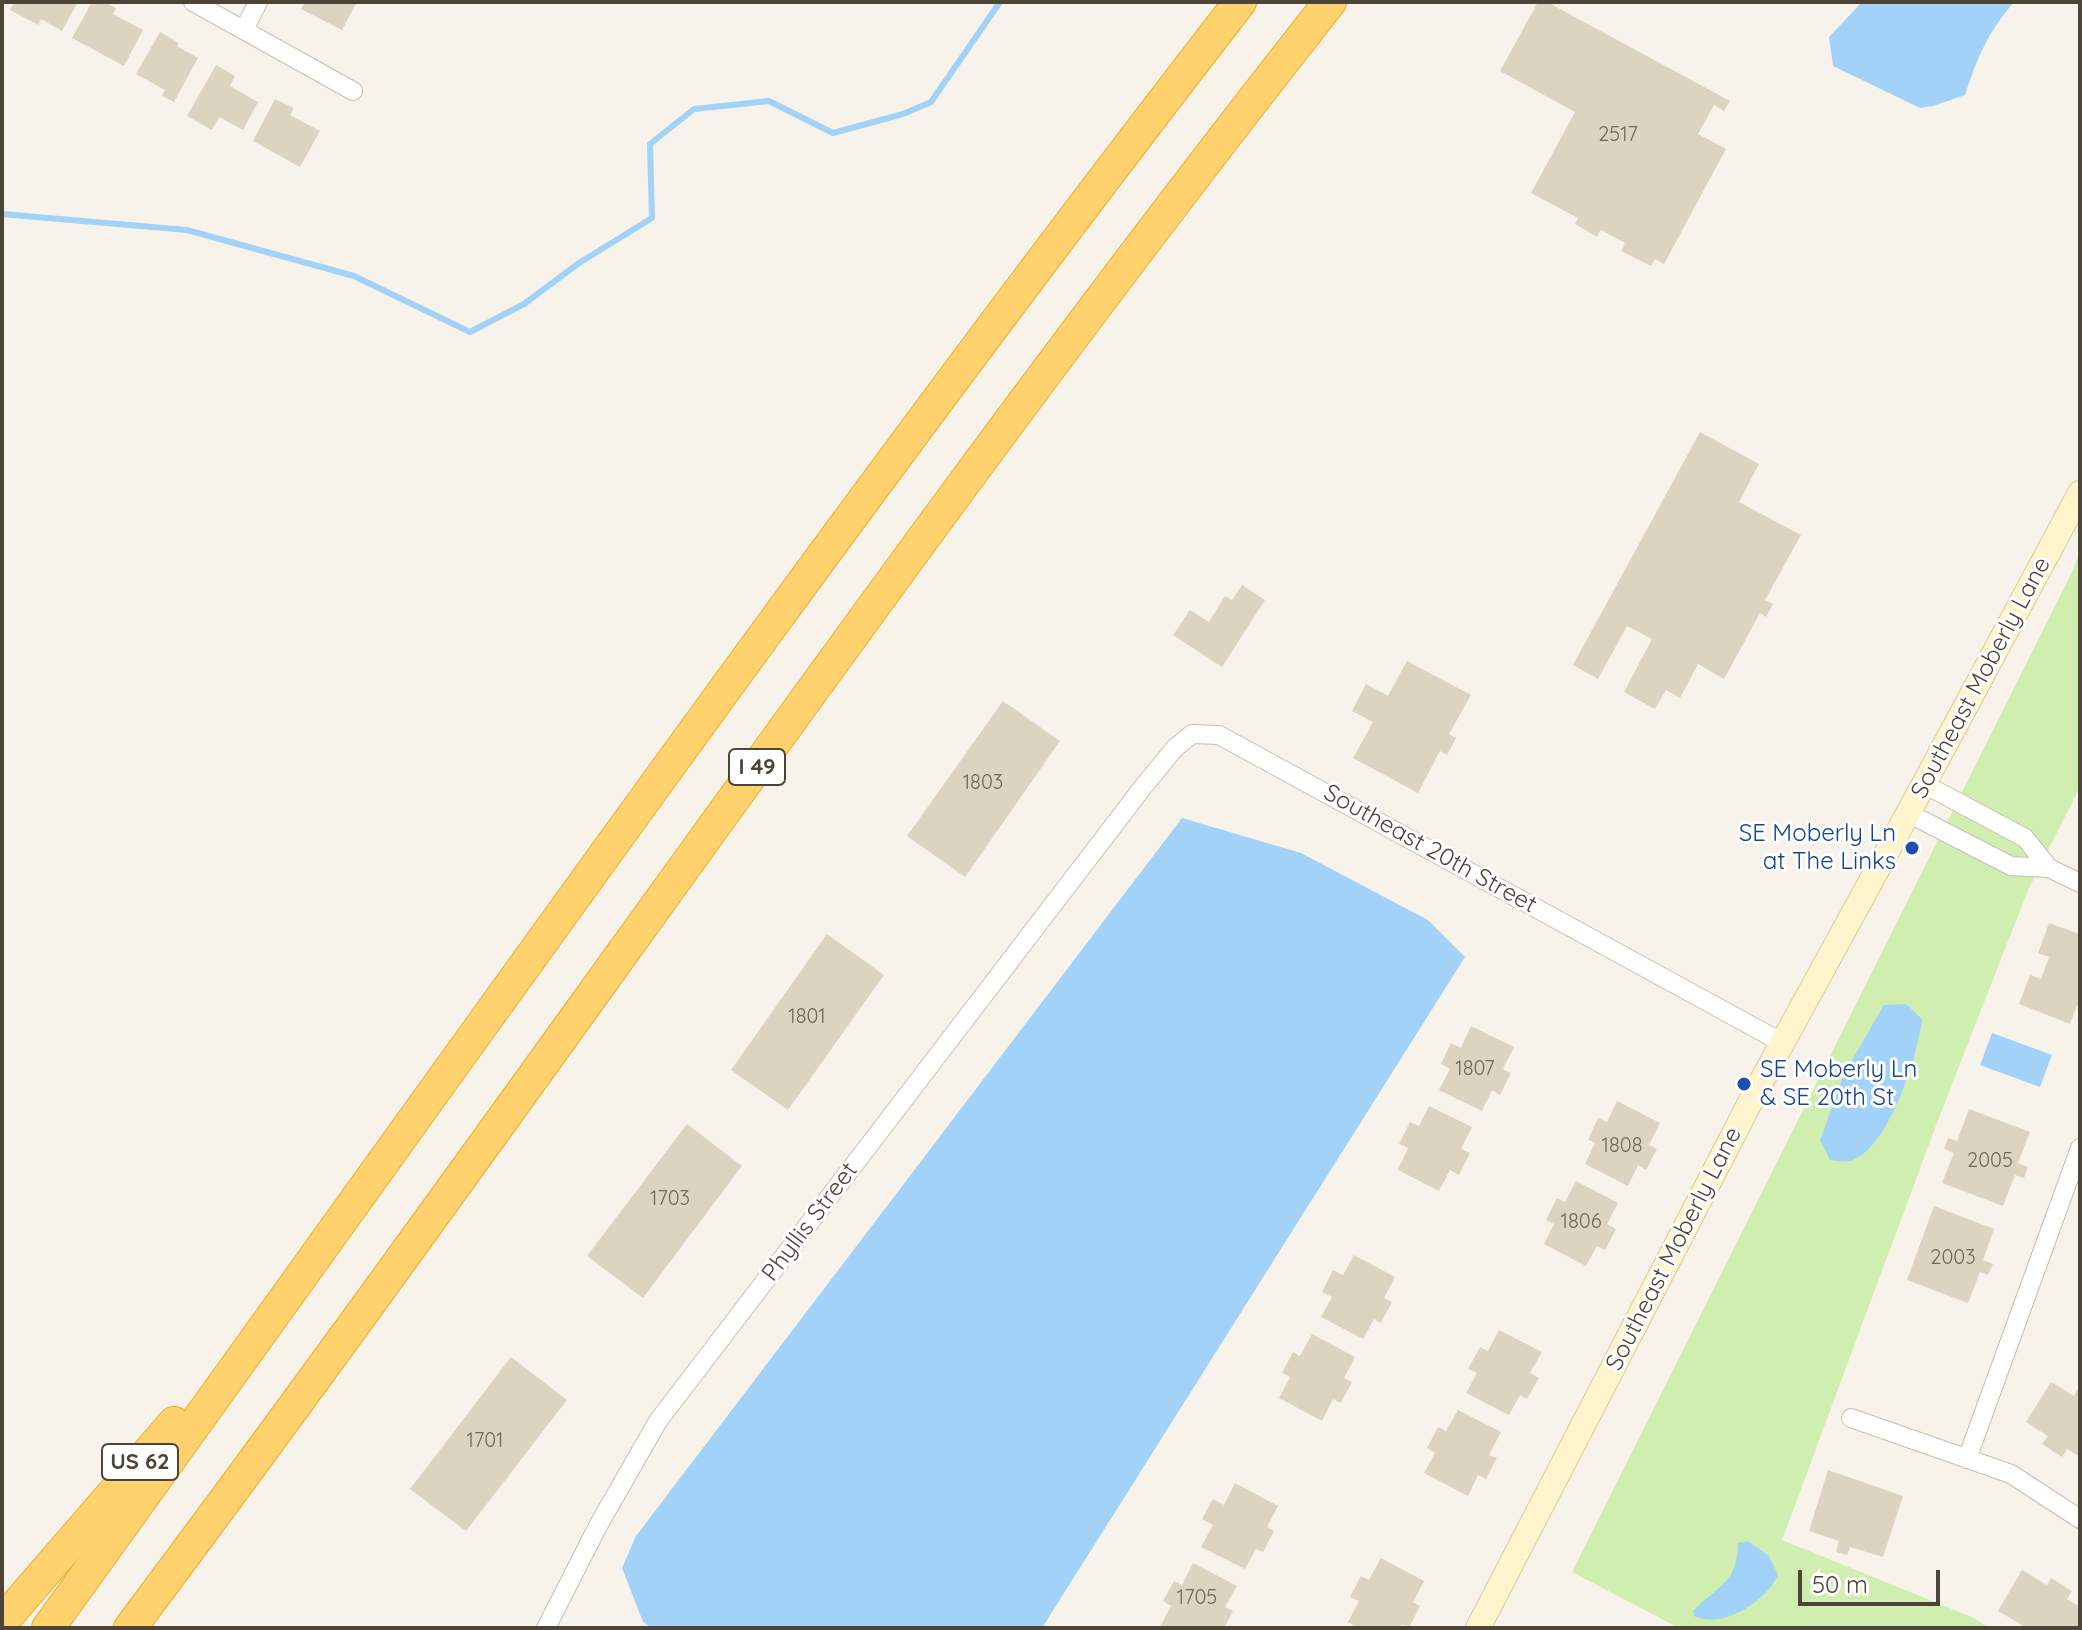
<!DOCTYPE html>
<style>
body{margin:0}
#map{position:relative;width:2082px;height:1630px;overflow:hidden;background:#f7f3ea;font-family:Quicksand,sans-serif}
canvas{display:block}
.frame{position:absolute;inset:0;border:4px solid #4c4437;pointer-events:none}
.scale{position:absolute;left:1798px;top:1570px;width:142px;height:36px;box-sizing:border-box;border:4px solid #4c4437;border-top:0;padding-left:10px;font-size:24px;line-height:28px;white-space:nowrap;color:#4c4437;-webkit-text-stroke:6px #fff;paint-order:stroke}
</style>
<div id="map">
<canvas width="2082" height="1630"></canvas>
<div class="frame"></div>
<div class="scale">50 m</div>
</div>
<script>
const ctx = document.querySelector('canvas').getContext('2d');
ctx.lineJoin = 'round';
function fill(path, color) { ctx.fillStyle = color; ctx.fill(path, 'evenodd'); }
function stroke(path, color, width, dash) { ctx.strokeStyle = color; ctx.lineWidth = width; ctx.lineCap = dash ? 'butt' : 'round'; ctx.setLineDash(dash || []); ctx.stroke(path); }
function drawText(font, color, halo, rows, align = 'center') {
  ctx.font = font + ' Quicksand,sans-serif'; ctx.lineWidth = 6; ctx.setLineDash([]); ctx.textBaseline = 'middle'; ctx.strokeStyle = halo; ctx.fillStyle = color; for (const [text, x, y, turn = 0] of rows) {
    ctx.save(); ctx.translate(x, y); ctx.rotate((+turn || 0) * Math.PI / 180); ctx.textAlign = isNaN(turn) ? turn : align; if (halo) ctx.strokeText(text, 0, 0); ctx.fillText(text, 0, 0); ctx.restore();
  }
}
const green = new Path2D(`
 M 2080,551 L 2080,787 L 2028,890 L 1938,1120 L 1782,1540 L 1974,1618 L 1989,1628 L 1679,1628 L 1572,1572 L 2074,568 Z`);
const water = new Path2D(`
 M 1862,2 L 2014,2 C 1988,32 1977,58 1965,95 L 1933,106 L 1920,108 L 1833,66 L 1829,37 Z
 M 1182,818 L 1301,853 L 1428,920 L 1465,957 L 1042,1628 L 652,1628 L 643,1622 L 622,1568 L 636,1536 Z
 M 1906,1004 L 1922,1019 C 1918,1056 1890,1143 1855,1159 C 1848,1163 1838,1161 1830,1160 L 1820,1140 L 1844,1074 L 1884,1005 Z
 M 1992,1033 L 2052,1055 L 2040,1087 L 1980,1065 Z
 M 1748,1541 L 1769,1556 L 1778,1575 C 1766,1601 1723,1630 1694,1616 L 1693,1611 C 1718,1585 1737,1584 1738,1543 Z`);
const stream = new Path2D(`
 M 2,214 L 187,230 L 354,276 L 470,332 L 524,304 L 579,263 L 652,218 L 650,144 L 694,109 L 769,101 L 833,133 L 903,114 L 931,102 L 1000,2`);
const building = new Path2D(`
 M 14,2 L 78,2 L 62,31 L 41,19 L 38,25 L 10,10 Z
 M 92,2 L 105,2 L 116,8 L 113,14 L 143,30 L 124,66 L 72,38 Z
 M 305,2 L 357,2 L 342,30 L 301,9 Z
 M 1538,2 L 1547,2 L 1730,101 L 1724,111 L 1714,105 L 1698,134 L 1726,149 L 1664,264 L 1655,259 L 1651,266 L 1621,251 L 1625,243 L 1601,230 L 1597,237 L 1575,224 L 1578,218 L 1531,193 L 1575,112 L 1500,71 Z
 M 160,32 L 179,43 L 177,46 L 198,58 L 174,102 L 162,96 L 165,90 L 136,74 Z
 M 216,65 L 235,76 L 230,86 L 258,102 L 243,130 L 219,117 L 212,130 L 187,116 Z
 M 275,99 L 294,108 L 290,115 L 320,131 L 300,167 L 253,141 Z
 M 1700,432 L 1759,464 L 1739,502 L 1801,535 L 1765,600 L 1773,604 L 1766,617 L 1760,613 L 1724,679 L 1698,664 L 1680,698 L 1666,690 L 1655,709 L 1624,692 L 1652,639 L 1627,626 L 1598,679 L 1573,665 Z
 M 1242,585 L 1265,600 L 1222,667 L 1173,635 L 1190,610 L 1209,622 L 1225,596 L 1232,600 Z
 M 1407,661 L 1471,695 L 1449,734 L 1456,738 L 1447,755 L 1440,751 L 1418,793 L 1353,758 L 1373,722 L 1352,711 L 1366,684 L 1388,696 Z
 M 1003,701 L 1060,741 L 965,877 L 907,836 Z
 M 2049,923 L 2080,934 L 2080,1006 L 2077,1005 L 2070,1024 L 2019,1004 L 2030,975 L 2041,979 L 2049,957 L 2038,953 Z
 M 827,934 L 884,975 L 788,1110 L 731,1070 Z
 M 1471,1026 L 1514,1047 L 1503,1069 L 1511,1073 L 1500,1095 L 1492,1090 L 1482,1111 L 1439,1090 L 1450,1069 L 1441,1064 L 1451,1043 L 1461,1048 Z
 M 1617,1101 L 1660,1123 L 1649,1145 L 1657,1149 L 1646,1170 L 1638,1165 L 1628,1186 L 1585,1164 L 1595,1143 L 1588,1140 L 1598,1118 L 1607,1122 Z
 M 1429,1106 L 1472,1127 L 1461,1149 L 1470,1153 L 1459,1175 L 1450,1170 L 1439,1191 L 1398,1170 L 1408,1148 L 1399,1144 L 1410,1122 L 1419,1126 Z
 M 1969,1109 L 2030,1132 L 2018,1163 L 2028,1167 L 2024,1178 L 2015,1175 L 2003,1206 L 1942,1183 L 1954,1153 L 1944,1149 L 1948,1138 L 1957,1141 Z
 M 687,1124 L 742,1166 L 643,1298 L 587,1256 Z
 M 1576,1181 L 1618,1203 L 1607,1224 L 1616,1229 L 1605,1250 L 1597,1246 L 1586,1266 L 1544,1244 L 1554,1224 L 1546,1220 L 1557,1198 L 1565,1202 Z
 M 1934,1206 L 1994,1229 L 1983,1260 L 1993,1264 L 1988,1275 L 1980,1272 L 1968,1303 L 1907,1280 Z
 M 1354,1255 L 1395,1277 L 1384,1298 L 1392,1302 L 1381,1323 L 1374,1319 L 1363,1339 L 1321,1317 L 1332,1297 L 1322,1292 L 1333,1270 L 1343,1275 Z
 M 1499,1330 L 1542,1352 L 1530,1373 L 1539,1378 L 1527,1399 L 1520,1395 L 1509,1415 L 1466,1393 L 1477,1373 L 1468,1369 L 1480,1347 L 1488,1351 Z
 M 1312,1334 L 1355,1357 L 1344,1378 L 1352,1382 L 1341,1403 L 1333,1399 L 1322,1421 L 1279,1398 L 1290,1377 L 1282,1373 L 1293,1352 L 1300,1356 Z
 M 511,1357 L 567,1400 L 466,1531 L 410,1489 Z
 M 2051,1382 L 2074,1396 L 2078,1389 L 2080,1390 L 2080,1457 L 2067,1449 L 2062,1457 L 2042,1444 L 2048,1436 L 2026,1422 Z
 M 1458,1410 L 1501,1432 L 1489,1455 L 1497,1458 L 1486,1479 L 1478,1475 L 1468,1496 L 1424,1473 L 1435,1453 L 1427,1448 L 1438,1427 L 1446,1431 Z
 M 1828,1470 L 1903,1496 L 1883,1557 L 1850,1547 L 1847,1555 L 1836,1552 L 1839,1541 L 1809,1531 Z
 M 1235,1483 L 1278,1506 L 1267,1527 L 1274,1531 L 1263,1552 L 1256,1549 L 1245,1569 L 1201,1547 L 1213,1525 L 1202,1519 L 1213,1499 L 1224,1505 Z
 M 1381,1558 L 1424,1581 L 1413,1602 L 1420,1606 L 1409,1628 L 1402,1624 L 1400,1628 L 1359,1628 L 1348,1622 L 1359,1601 L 1350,1597 L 1361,1576 L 1369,1580 Z
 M 1193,1563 L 1237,1586 L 1225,1607 L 1233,1611 L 1224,1628 L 1163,1628 L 1160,1627 L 1171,1606 L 1163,1601 L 1174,1581 L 1182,1585 Z
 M 2022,1570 L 2047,1585 L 2051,1578 L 2072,1591 L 2067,1599 L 2080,1607 L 2080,1628 L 2020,1628 L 2022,1625 L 1998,1611 Z`);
const street = new Path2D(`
 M 193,2 L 353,91
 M 244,30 L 258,2
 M 1924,784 L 2025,838 L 2049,868 L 2080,883
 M 1908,813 L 2011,866 L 2049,868
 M 1851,1418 L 2011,1474 L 2080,1519
 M 1967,1459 L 2080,1148
 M 546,1628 L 599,1524 L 658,1421 L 1143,787 L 1175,748 L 1192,734 L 1219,735 L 1781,1042`);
const secondary = new Path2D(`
 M 1478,1628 L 1755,1093 L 1924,784 L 2080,493`);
const highway = new Path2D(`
 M 2,1622 L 174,1423
 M 48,1628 C 442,1083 828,533 1240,2
 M 130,1628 C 534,1089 912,531 1330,2`);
const markers = [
 [1912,848,8,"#1a4fb4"],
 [1744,1084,8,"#1a4fb4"]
];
const numberNames = [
 ["2517",1618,135],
 ["1803",983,783],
 ["1801",807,1017],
 ["1807",1475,1069],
 ["1808",1622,1146],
 ["2005",1990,1161],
 ["1703",670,1199],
 ["1806",1581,1222],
 ["2003",1953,1258],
 ["1701",485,1441],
 ["1705",1197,1598]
];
const shields = [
 [757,767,56],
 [140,1462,76]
];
const shieldNames = [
 ["I 49",757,767],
 ["US 62",140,1462]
];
const streetNames = [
 ["Southeast Moberly Lane",1981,678,-62],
 ["Southeast 20th Street",1430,849,29],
 ["Phyllis Street",810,1222,-53],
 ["Southeast Moberly Lane",1674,1249,-63]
];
const transitNames = [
 ["SE Moberly Ln",1896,834],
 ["at The Links",1896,862],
 ["SE Moberly Ln",1760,1070,"left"],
 ["& SE 20th St",1760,1098,"left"]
];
fill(green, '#d0eeb0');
fill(water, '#a2d2f8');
stroke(stream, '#a2d2f8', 6);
fill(building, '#ddd3c1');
stroke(street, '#c6bfae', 20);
stroke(secondary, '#dbca96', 26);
stroke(highway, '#eeac2d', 34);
stroke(street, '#fff', 18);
stroke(secondary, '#fff4cc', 24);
stroke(highway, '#ffd26d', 32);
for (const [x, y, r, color] of markers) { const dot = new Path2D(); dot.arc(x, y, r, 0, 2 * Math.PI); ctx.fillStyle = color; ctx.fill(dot); stroke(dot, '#fff', 3); }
drawText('20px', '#70685a', null, numberNames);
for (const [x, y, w] of shields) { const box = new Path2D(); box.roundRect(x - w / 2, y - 18, w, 36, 6); ctx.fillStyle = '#fff'; ctx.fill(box); stroke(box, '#4c4437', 2); }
drawText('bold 22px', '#4c4437', null, shieldNames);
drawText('24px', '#4c4437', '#fff', streetNames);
drawText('24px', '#164399', '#fff', transitNames, 'right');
</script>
